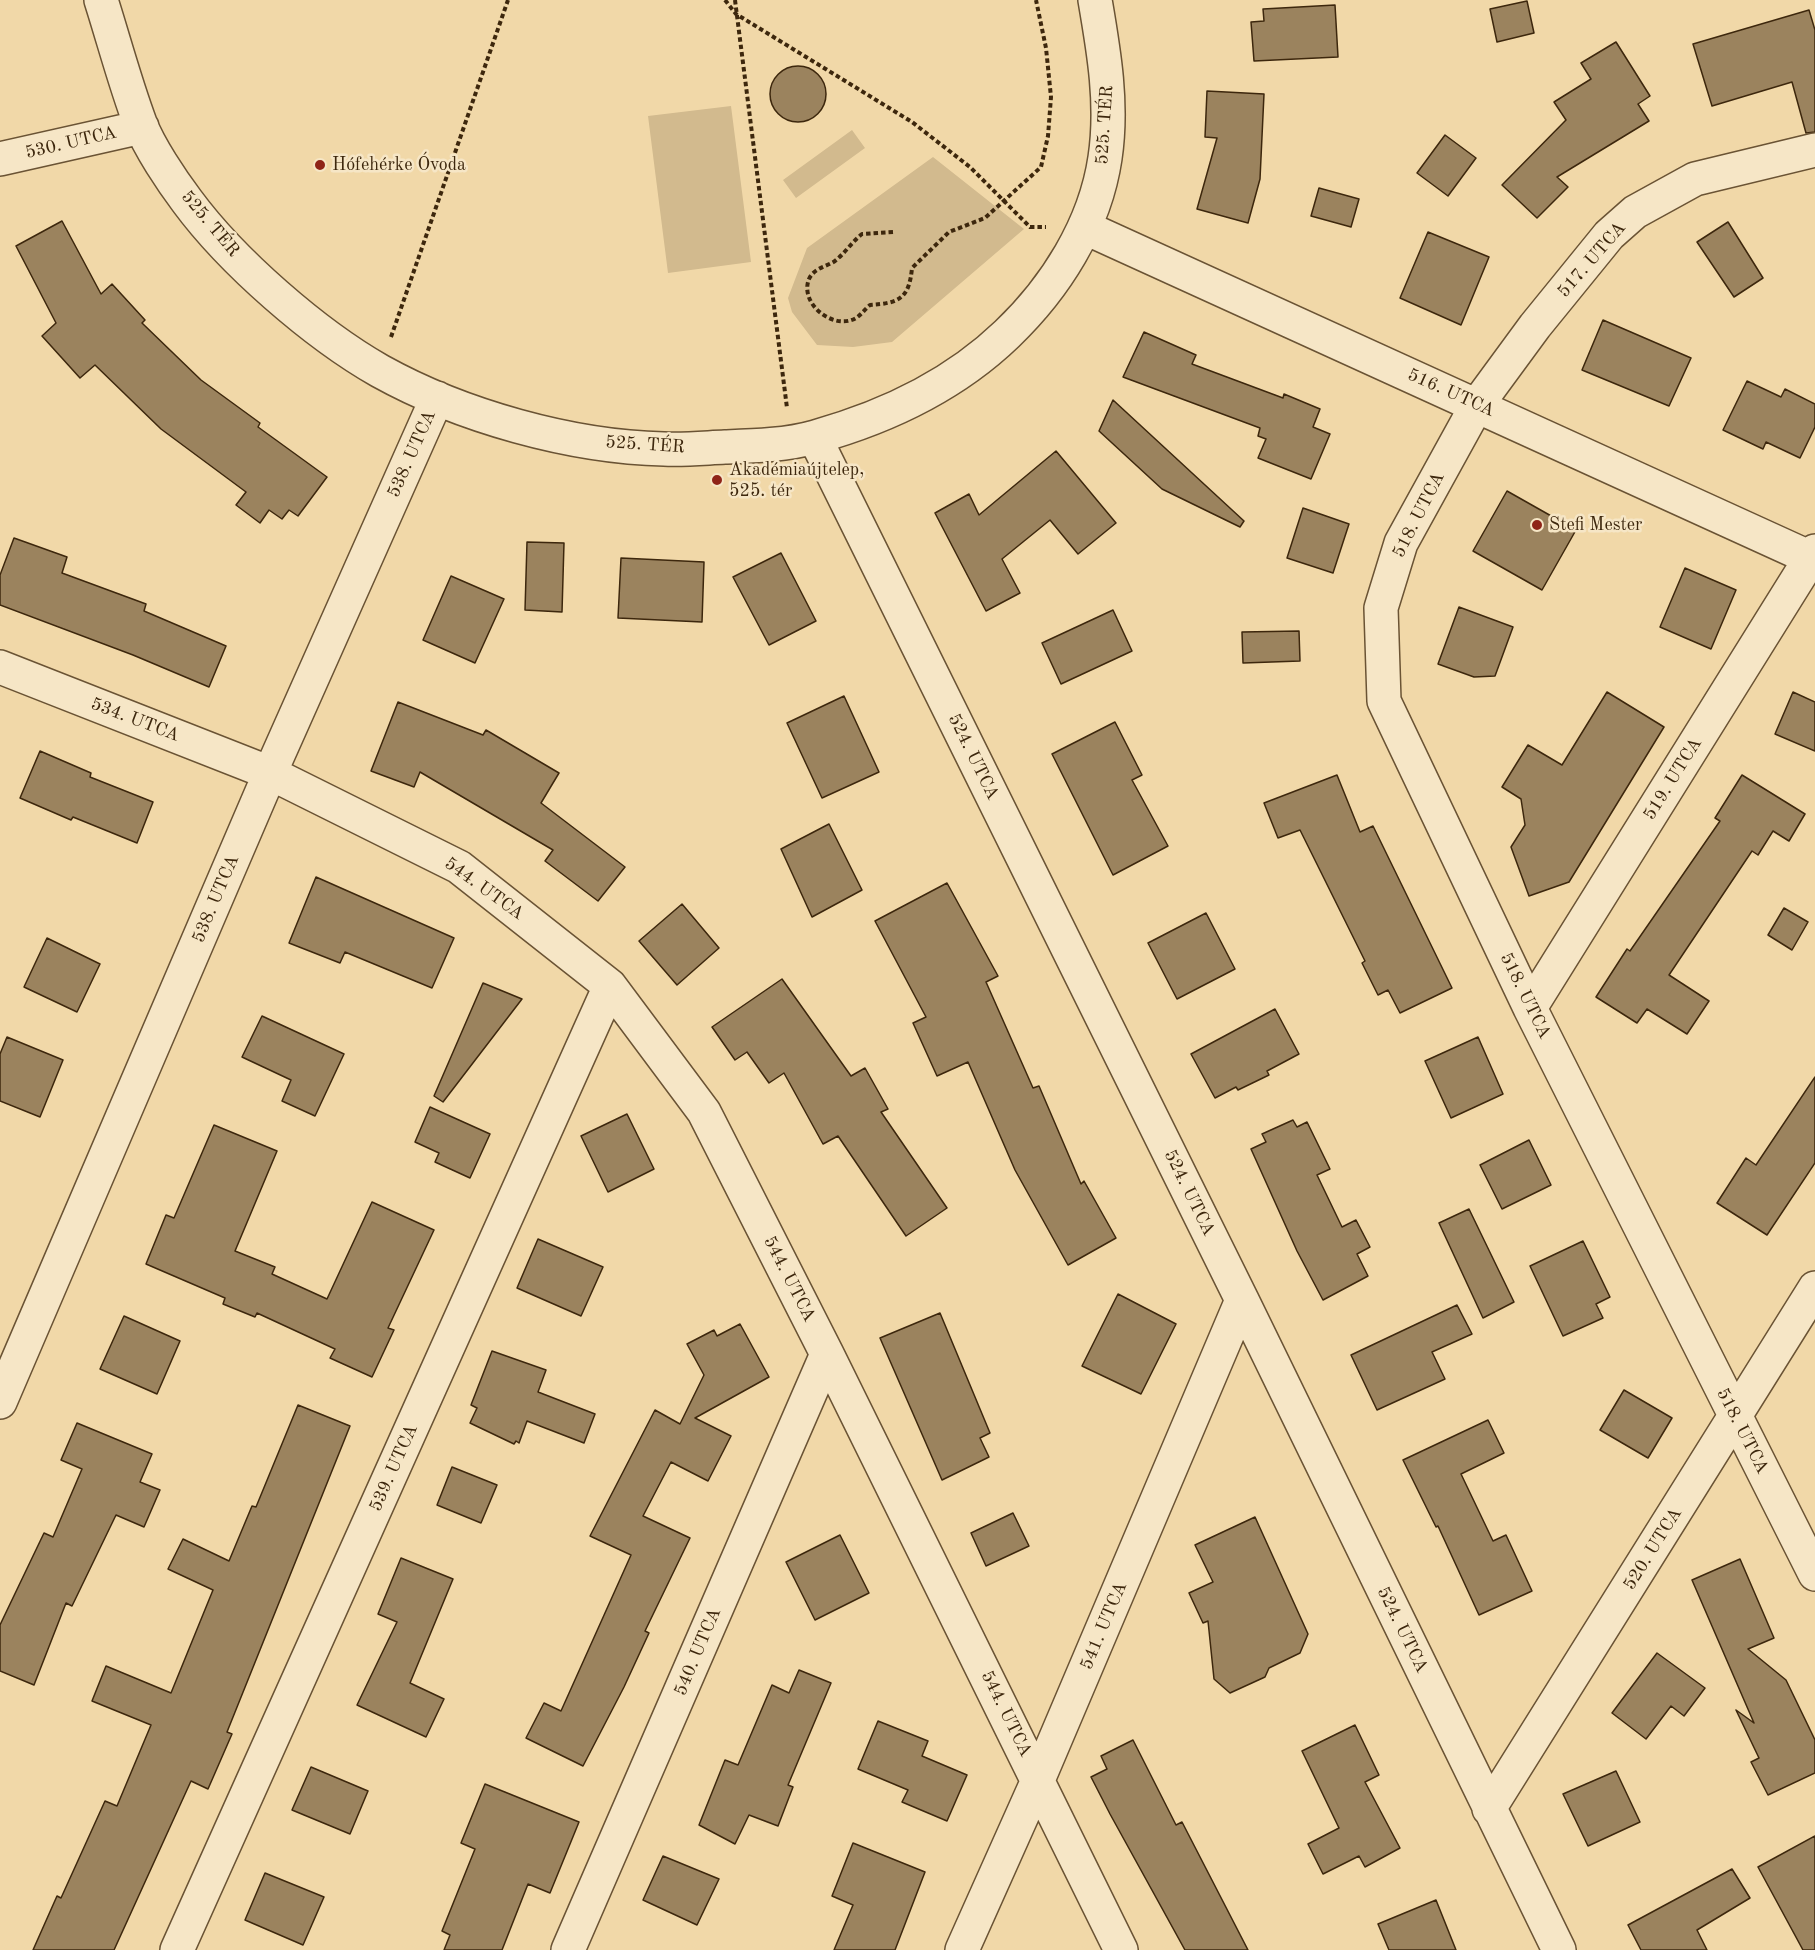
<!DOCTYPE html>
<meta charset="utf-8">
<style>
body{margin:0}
canvas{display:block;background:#f1d8a8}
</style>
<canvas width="1815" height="1950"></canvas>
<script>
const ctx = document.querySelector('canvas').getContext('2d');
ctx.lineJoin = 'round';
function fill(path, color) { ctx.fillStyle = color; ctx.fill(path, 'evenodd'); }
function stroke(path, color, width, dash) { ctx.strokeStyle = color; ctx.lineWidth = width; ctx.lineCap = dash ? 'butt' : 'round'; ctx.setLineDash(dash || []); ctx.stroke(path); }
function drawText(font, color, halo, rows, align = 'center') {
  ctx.font = font + ' "Old Standard TT",serif'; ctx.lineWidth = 5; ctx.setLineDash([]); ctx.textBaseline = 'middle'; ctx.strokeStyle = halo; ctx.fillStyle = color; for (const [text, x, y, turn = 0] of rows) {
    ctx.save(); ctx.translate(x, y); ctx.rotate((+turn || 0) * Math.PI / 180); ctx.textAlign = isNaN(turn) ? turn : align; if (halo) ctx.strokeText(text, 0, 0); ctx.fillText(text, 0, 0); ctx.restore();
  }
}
const green = new Path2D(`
 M 731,106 L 751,262 L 668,273 L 648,116 Z
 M 852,130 L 865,148 L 796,198 L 783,180 Z
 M 933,157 L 1024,229 L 892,342 L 853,347 L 817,345 L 792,312 L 788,298 L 807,248 Z`);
const building = new Path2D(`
 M 1527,1 L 1534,33 L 1497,42 L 1490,9 Z
 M 1335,5 L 1338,57 L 1254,61 L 1251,22 L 1264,21 L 1263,9 Z
 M 1809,10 L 1815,30 L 1815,132 L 1806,133 L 1792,82 L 1712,106 L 1693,44 Z
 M 1616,42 L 1650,96 L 1638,104 L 1649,121 L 1557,177 L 1568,187 L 1537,218 L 1502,185 L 1566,120 L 1554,102 L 1591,79 L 1581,63 Z
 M770 94a28 28 0 1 1 56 0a28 28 0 1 1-56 0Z
 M 1207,91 L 1264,94 L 1260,179 L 1248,223 L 1197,209 L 1217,138 L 1205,137 Z
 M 1445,135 L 1476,158 L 1448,196 L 1417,173 Z
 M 1319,188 L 1359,199 L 1351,227 L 1311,216 Z
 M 62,221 L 101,294 L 112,284 L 145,320 L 142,323 L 201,380 L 260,423 L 258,427 L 327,477 L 298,516 L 289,510 L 282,519 L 269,510 L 260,523 L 236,505 L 246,492 L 161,429 L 95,365 L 80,378 L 42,336 L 56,323 L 16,246 Z
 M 1728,222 L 1763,278 L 1734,297 L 1697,242 Z
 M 1428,232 L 1489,257 L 1461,325 L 1400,298 Z
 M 1603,320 L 1691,358 L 1669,406 L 1582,370 Z
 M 1144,332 L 1196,355 L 1192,364 L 1283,398 L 1284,394 L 1320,409 L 1313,427 L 1330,434 L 1311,479 L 1258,458 L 1266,439 L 1258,436 L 1260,428 L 1123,377 Z
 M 1747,381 L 1781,397 L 1785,389 L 1815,404 L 1815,427 L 1800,458 L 1766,442 L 1763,449 L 1723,430 Z
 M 1113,400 L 1244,521 L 1240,527 L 1162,489 L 1099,431 Z
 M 1056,451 L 1116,523 L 1078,554 L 1050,520 L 1002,559 L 1020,593 L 986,611 L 935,513 L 969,494 L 979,515 Z
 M 1507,491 L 1576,530 L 1542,590 L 1473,551 Z
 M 1303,508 L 1349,524 L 1333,573 L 1287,558 Z
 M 14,538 L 67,557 L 62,573 L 146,604 L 144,611 L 226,646 L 209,687 L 133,655 L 0,605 L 0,575 Z
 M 527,542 L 564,543 L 562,612 L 525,610 Z
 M 781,553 L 816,621 L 769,645 L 733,577 Z
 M 621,558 L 704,562 L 702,622 L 618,618 Z
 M 1685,568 L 1736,590 L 1711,649 L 1660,627 Z
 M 451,576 L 504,599 L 475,663 L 423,640 Z
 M 1459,607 L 1513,627 L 1495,676 L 1474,677 L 1438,664 Z
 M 1113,610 L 1132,651 L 1061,684 L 1042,643 Z
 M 1299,631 L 1300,661 L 1243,663 L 1242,632 Z
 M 1607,692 L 1664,727 L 1569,882 L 1529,896 L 1511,847 L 1525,825 L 1521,799 L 1502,787 L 1528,745 L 1562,765 Z
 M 1793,692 L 1815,702 L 1815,751 L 1775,734 Z
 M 844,696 L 879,772 L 822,798 L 787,723 Z
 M 398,702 L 483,735 L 486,730 L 559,773 L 541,803 L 625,867 L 598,901 L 545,861 L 553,850 L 420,772 L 414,787 L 371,771 Z
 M 1115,722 L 1142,775 L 1132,780 L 1168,846 L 1113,875 L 1052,754 Z
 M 40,751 L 91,773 L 90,777 L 153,802 L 137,843 L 73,817 L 71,820 L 20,798 Z
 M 1337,775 L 1360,832 L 1373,826 L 1452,988 L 1400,1013 L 1388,990 L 1378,995 L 1362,963 L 1365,961 L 1300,830 L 1278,838 L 1264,803 Z
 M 1742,775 L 1805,814 L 1789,841 L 1773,831 L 1758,855 L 1752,851 L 1669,975 L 1709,1001 L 1687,1034 L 1647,1009 L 1637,1023 L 1596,997 L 1627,949 L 1630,951 L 1720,821 L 1715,818 Z
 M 829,824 L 862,890 L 812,917 L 781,849 Z
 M 316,877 L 454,938 L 432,988 L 345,952 L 340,963 L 289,943 Z
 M 947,883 L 998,976 L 986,982 L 1033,1088 L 1039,1086 L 1081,1184 L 1084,1181 L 1116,1238 L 1068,1265 L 1015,1170 L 968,1062 L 937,1076 L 913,1023 L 926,1017 L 875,921 Z
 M 682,904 L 719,948 L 677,985 L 639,941 Z
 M 1784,908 L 1808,922 L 1792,950 L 1768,935 Z
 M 1206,913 L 1235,969 L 1177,999 L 1148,943 Z
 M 47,938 L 100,964 L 77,1012 L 24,987 Z
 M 782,979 L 851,1076 L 865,1068 L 888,1109 L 881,1112 L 947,1208 L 906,1236 L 838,1136 L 823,1144 L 784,1073 L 769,1083 L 747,1052 L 735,1060 L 712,1027 Z
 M 483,983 L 522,999 L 443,1102 L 434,1096 Z
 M 1275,1009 L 1299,1054 L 1267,1071 L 1269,1075 L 1238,1090 L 1236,1087 L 1215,1098 L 1191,1054 Z
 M 262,1016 L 344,1054 L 315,1116 L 282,1101 L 291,1080 L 242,1057 Z
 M 7,1037 L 63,1060 L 40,1117 L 0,1101 L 0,1054 Z
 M 1478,1037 L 1503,1094 L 1451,1118 L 1425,1061 Z
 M 1815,1077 L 1815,1163 L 1767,1235 L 1717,1203 L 1746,1158 L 1756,1165 Z
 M 430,1107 L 490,1134 L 470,1178 L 435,1162 L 439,1153 L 415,1142 Z
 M 627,1114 L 654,1169 L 608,1192 L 581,1136 Z
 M 1293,1120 L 1297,1127 L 1307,1122 L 1330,1169 L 1317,1175 L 1342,1227 L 1356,1220 L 1370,1247 L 1357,1254 L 1368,1276 L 1323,1300 L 1297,1251 L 1251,1149 L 1266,1142 L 1262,1134 Z
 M 214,1125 L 277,1151 L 235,1251 L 275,1267 L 272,1274 L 327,1299 L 372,1202 L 434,1230 L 388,1328 L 394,1330 L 372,1377 L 330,1358 L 335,1349 L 257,1313 L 255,1317 L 223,1304 L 225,1298 L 146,1264 L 166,1215 L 174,1218 Z
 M 1529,1140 L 1551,1185 L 1502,1209 L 1480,1165 Z
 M 1469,1209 L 1514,1302 L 1483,1318 L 1439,1223 Z
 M 538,1239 L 603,1267 L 581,1316 L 517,1288 Z
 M 1583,1241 L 1610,1297 L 1596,1304 L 1603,1318 L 1563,1336 L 1530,1266 Z
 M 1118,1294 L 1176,1324 L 1141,1394 L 1082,1366 Z
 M 1457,1305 L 1472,1334 L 1432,1352 L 1445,1379 L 1377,1410 L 1351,1355 Z
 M 940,1313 L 990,1433 L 980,1438 L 989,1457 L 942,1480 L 880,1338 Z
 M 124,1316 L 180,1341 L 157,1394 L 100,1369 Z
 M 740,1324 L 769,1377 L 695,1418 L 731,1436 L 708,1481 L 671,1462 L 643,1516 L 690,1538 L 645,1631 L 649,1633 L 624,1687 L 583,1766 L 526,1738 L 544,1703 L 561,1711 L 631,1555 L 590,1536 L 655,1410 L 680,1424 L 704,1375 L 687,1344 L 714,1330 L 717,1336 Z
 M 492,1351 L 546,1370 L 538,1392 L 595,1414 L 584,1443 L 527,1421 L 519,1443 L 516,1441 L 514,1444 L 470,1423 L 477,1408 L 471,1405 Z
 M 1624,1390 L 1672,1418 L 1648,1458 L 1600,1430 Z
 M 298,1405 L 350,1426 L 227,1732 L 232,1734 L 208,1789 L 191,1781 L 114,1950 L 33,1950 L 57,1896 L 61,1898 L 105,1801 L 117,1806 L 151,1725 L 92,1701 L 106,1666 L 171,1693 L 213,1590 L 168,1569 L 183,1539 L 229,1561 L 252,1506 L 256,1507 Z
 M 1488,1420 L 1504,1453 L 1461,1474 L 1493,1541 L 1506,1535 L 1532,1591 L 1479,1615 L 1438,1526 L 1436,1527 L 1403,1460 Z
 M 77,1423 L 152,1454 L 140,1482 L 160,1490 L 144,1527 L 116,1515 L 72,1606 L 66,1603 L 34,1685 L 0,1671 L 0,1625 L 44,1533 L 53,1537 L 82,1469 L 61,1460 Z
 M 452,1467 L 497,1485 L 481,1523 L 437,1505 Z
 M 1013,1513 L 1029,1546 L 986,1566 L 971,1533 Z
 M 1255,1517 L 1308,1634 L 1300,1653 L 1269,1668 L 1265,1677 L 1230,1693 L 1214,1679 L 1208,1621 L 1203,1623 L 1189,1593 L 1213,1582 L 1195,1545 Z
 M 840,1535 L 869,1593 L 815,1620 L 786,1562 Z
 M 401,1558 L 453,1579 L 410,1683 L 444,1699 L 426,1737 L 357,1705 L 397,1622 L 378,1614 Z
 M 1740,1559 L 1774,1638 L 1748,1649 L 1786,1680 L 1815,1740 L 1815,1773 L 1768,1795 L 1751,1762 L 1759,1758 L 1736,1710 L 1754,1723 L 1692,1580 Z
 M 1657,1653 L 1705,1688 L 1684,1716 L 1671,1706 L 1646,1739 L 1612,1713 Z
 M 799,1670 L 831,1683 L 788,1785 L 793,1787 L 778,1826 L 749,1815 L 735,1844 L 699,1825 L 725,1760 L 738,1765 L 772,1685 L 789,1693 Z
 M 878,1721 L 928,1741 L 922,1756 L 967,1775 L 947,1821 L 902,1802 L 908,1790 L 858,1769 Z
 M 1355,1725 L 1379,1775 L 1365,1782 L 1400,1848 L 1365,1867 L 1359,1856 L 1323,1874 L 1308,1844 L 1339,1828 L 1302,1751 Z
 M 1133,1740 L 1176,1825 L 1182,1822 L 1248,1950 L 1185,1950 L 1110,1814 L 1091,1777 L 1107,1769 L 1101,1756 Z
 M 311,1767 L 368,1791 L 350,1834 L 292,1810 Z
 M 1616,1771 L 1640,1822 L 1588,1846 L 1563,1794 Z
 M 485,1784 L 579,1822 L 550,1893 L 528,1884 L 502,1950 L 444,1950 L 450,1935 L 442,1931 L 475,1849 L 461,1843 Z
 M 1815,1836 L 1815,1950 L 1803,1950 L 1758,1867 Z
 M 853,1843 L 925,1872 L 895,1950 L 834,1950 L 853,1905 L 832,1896 Z
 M 663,1856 L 719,1879 L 697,1925 L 643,1900 Z
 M 1732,1869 L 1750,1898 L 1697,1930 L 1707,1950 L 1641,1950 L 1628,1925 Z
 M 265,1873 L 324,1897 L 303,1945 L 245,1920 Z
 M 1436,1900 L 1456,1950 L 1389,1950 L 1378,1924 Z`);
const path = new Path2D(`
 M 725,0 L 736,14 L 912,122 L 970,167 L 1030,227 L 1046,227
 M 735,0 L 787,408
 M 893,232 L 862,234 C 852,242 845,253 835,261 C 826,267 814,268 809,279 C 799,304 834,331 856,318 C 861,315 865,309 870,305 C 899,303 909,299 912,268 L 949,232 L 985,218 L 1041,167 L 1048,136 L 1051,97 L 1046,48 L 1036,0
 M 391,337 L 508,0`);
const street = new Path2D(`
 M 101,0 C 114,41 125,83 140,123 C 149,147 172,181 187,201 C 232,262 315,334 380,371 C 461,416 571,447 664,449 C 684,450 704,448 725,447 C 754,446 787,445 815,437 C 887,417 953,386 1007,334 C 1055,288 1095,226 1105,158 C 1113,105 1104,52 1095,0
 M 1815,150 L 1695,179 L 1635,212 L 1609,235 L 1535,326 L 1477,405 L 1401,543 L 1381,608 L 1384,701 L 1530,1008 L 1815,1574
 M 0,159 L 142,127
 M 1086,228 L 1815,560
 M 815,438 L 1242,1300 L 1559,1950
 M 0,667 L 270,773 L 459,867 L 610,986 L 704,1112 L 827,1354 L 1121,1950
 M 1530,1008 L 1815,551
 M 0,1402 L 270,773 L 437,398
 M 1489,1809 L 1815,1288
 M 177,1950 L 610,986
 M 568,1950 L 827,1354
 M 962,1950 L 1038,1780 L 1242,1300`);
const markers = [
 [320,165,6,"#8f2418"],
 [717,480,6,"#8f2418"],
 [1537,525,6,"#8f2418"]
];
const streetNames = [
 ["525. TÉR",1105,125,-86],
 ["530. UTCA",71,143,-13],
 ["525. TÉR",210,224,50],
 ["517. UTCA",1592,260,-49],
 ["516. UTCA",1451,393,24],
 ["525. TÉR",645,445,4],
 ["538. UTCA",412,454,-66],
 ["518. UTCA",1419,515,-63],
 ["534. UTCA",135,720,21],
 ["524. UTCA",973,757,64],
 ["519. UTCA",1673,779,-58],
 ["544. UTCA",484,889,36],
 ["538. UTCA",216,899,-67],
 ["518. UTCA",1525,996,64],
 ["524. UTCA",1189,1193,64],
 ["544. UTCA",789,1279,63],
 ["518. UTCA",1742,1431,63],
 ["539. UTCA",394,1468,-66],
 ["520. UTCA",1653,1549,-58],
 ["541. UTCA",1104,1626,-67],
 ["524. UTCA",1402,1630,64],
 ["540. UTCA",698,1652,-67],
 ["544. UTCA",1006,1714,64]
];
const poiNames = [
 ["Hófehérke Óvoda",332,165],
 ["Akadémiaújtelep,",729,470],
 ["525. tér",729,491],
 ["Stefi Mester",1549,525]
];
fill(green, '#d2ba8e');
fill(building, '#9b835e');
stroke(building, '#3d270d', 1.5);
stroke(street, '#6a5334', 36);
stroke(path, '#3d270d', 4, [4.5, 3]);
stroke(street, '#f6e6c6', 33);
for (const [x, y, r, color] of markers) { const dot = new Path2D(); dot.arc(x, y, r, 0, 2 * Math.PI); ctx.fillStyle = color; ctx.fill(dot); stroke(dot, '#f6e6c6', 2); }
drawText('18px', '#3d270d', '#f6e6c6', streetNames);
drawText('18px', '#3d270d', '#f6e6c6', poiNames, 'left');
</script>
